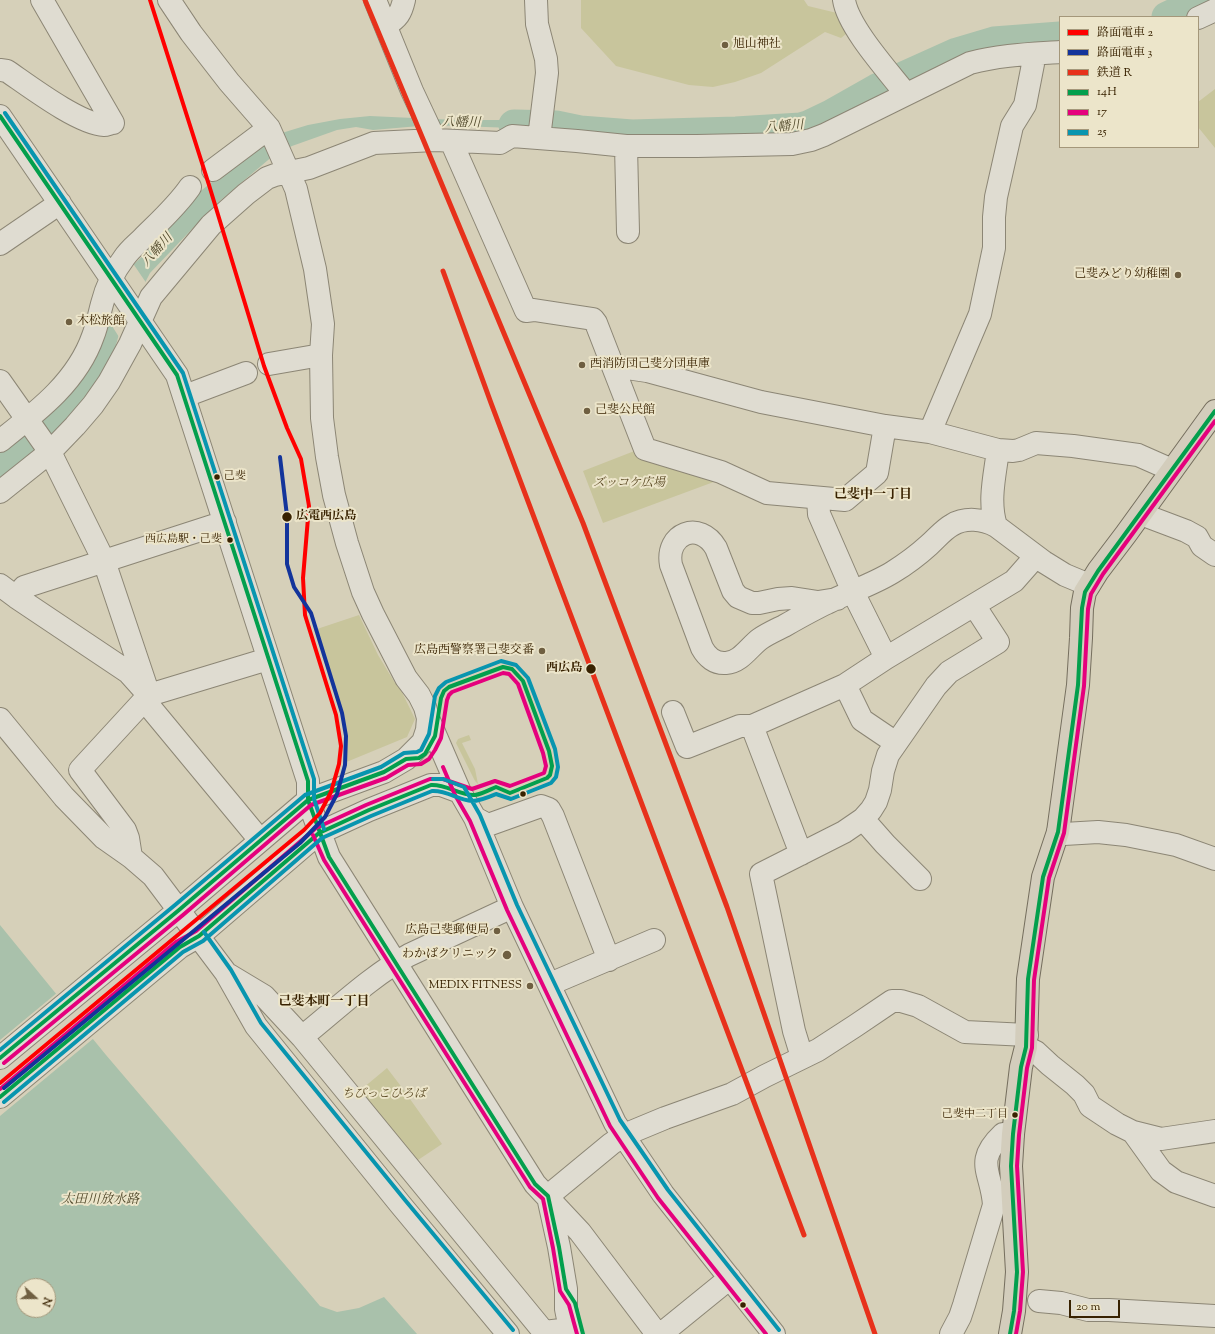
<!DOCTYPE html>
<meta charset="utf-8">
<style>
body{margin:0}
#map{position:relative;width:1215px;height:1334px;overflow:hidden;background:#d6d0b9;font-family:"Sorts Mill Goudy","Noto Serif JP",serif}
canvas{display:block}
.legend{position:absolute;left:1059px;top:16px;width:140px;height:132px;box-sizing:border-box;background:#ece5ca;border:1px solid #a4977a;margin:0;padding:5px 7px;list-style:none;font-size:12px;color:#382201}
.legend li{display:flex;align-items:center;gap:8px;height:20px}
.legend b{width:20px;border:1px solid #a4977a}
.north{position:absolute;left:16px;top:1278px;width:40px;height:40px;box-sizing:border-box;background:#ece5ca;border:1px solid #a4977a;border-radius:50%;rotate:111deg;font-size:11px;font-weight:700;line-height:16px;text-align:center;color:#382201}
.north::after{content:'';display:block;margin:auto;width:14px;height:18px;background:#6f5f41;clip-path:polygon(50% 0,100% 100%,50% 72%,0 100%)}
.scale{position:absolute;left:1069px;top:1300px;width:51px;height:18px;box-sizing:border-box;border:2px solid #382201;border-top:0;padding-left:5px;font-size:12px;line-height:14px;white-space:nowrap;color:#382201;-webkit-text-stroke:3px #ece5ca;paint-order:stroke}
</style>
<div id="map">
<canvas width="1215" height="1334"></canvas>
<ul class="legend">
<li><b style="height:5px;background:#f00"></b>路面電車 2</li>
<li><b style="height:5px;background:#13349b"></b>路面電車 3</li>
<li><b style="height:5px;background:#e7311b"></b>鉄道 R</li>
<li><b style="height:5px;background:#039f4d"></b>14H</li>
<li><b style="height:5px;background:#e5007d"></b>17</li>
<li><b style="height:5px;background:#0895af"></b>25</li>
</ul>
<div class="north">N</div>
<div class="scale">20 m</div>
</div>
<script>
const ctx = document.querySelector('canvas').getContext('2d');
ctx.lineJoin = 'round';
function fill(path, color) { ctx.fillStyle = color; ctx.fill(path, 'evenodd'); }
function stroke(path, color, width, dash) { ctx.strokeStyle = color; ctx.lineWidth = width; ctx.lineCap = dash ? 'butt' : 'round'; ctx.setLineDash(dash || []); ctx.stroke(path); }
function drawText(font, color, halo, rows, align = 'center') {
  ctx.font = font + ' "Sorts Mill Goudy","Noto Serif JP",serif'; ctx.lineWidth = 4; ctx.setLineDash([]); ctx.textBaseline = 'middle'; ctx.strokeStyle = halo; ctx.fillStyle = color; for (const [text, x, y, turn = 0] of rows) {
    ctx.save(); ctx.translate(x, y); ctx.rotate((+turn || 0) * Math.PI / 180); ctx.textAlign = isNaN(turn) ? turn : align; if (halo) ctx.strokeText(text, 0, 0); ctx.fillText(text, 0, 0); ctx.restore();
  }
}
const green = new Path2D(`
 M 581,0 L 804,0 L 808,6 L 837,13 L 851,30 L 841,38 L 825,32 L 761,73 L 735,82 L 713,87 L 689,85 L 616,66 L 581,28 Z
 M 1215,89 L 1215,148 L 1198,127 L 1198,102 Z
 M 637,450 L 719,480 L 603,523 L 583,471 Z
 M 359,615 L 378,655 L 395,683 L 397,682 L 415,719 L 407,737 L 344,763 L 345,740 L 343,721 L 314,630 Z
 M 469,735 L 471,740 L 462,743 L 475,769 L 478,784 L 475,781 L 456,743 L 458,739 Z
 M 387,1068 L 400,1085 L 442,1144 L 415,1162 L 357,1093 Z`);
const water = new Path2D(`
 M 370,116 L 456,120 L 509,120 L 556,126 L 513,128 L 431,125 L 373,130 L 356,127 L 337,130 L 292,146 L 274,155 L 215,205 L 150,273 L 119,334 L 113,356 L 105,371 L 68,422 L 0,481 L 0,451 L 32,426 L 133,265 L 145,254 L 193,197 L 267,139 L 285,132 L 308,125 L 340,119 Z
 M 0,925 L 106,1055 L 320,1306 L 337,1312 L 359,1308 L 384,1297 L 417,1334 L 0,1334 ZM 24,1286 L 48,1286 L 48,1310 L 24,1310 Z`);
const pier = new Path2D(`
 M 132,262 L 147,284 L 119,337 L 105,315 Z
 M 58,992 L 94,1038 L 0,1116 L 0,1040 Z`);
const river = new Path2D(`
 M 1167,17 L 1204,0
 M 514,125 L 556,126 L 580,131 L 632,135 L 736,132 L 801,128 L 808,126 L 831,115 L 877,89 L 957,53 L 994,42 L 1060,37`);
const minor = new Path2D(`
 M 375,0 L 412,91 L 435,140
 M 536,0 L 537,24 L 546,59 L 547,73 L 539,138
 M 844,0 C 848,27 888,71 906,94
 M 1198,18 L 1215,10
 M 386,25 C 398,18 401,13 404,0
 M 0,70 L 7,71 C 29,86 79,124 104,125 C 107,125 110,123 113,123 L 42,0
 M 0,116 L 177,375 L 308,781 L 308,800 L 329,857 L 535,1184 L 580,1232 L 657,1334
 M 451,141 L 526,311 L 534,310 L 593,319 L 596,323 L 645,449 L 721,472 L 767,493 L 845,500 L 877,473 L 885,426
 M 626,146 L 628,232
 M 213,170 L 269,128
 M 0,244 L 60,203
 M 269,364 L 321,355
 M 615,372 L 627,368 L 647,371 L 761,402 L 885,426 L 930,432 L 998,450 L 1013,451 L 1019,450 L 1036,443 L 1073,446 L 1138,455 L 1172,470
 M 0,381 L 50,452 L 104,561 L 149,695 L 149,706 L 260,840
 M 185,396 L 246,373
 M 930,432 L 980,314 L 994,248 L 994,217 L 996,197 L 1012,126 L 1025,105 L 1033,64 L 1032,54
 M 0,441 C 37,412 77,382 93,336 C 97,326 99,315 102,304 C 106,288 114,271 124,258 C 129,250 137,244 143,238 C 159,222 177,206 190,187
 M 0,492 L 50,452 L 75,426 L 93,405 L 109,382 L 130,344 L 151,297 L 211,225 L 246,194 L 267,178 L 275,175 L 309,168 L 374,143 L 435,140 L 500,143 L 512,136 L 577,141 L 626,146 L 697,146 L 792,144 L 811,140 L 824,135 L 970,63 C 999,55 1030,54 1060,52
 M 818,498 L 819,514 L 853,592 L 886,658
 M 1141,514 L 1186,531 L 1197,537 L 1202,546 L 1215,555
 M 996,526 C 988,501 995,475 998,450
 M 0,585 L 16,597 L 128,672 L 145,691
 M 16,597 L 24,587 L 225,522
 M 837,599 L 818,602 L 792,598 L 778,599 L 759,603 L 752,603 L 738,597 L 733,591 L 716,548 C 700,520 665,533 671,565 L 702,648 C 707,657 715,664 726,663 C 741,662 749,647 760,639 C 767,634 776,630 784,626 C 798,618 812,610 827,603 C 849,592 872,585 893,572 C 906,564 918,555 929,545 C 937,538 943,530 952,525 C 965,517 983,519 996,526 L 1044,562 L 1065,575 L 1089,585
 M 845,685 L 862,720 L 896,743
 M 673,712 L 687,747 L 740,726 L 752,726 L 845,685 L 886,658 L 1014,581 L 1036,556
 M 428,718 L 460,792 L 475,818 L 512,907 L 615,1123 L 663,1194 L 774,1334
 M 0,719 L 64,797 L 104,838 L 131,857 L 153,876 L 226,973 L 256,1026 L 400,1204 L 508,1334
 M 752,726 L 801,854
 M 475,818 L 488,825 L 541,806 L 549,809 L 553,816 L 609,960
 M 863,819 L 885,844 L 920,879
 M 1058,832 L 1064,834 L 1098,832 L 1126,835 L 1176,845 L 1215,859
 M 131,857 L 128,838 L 125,830 L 80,770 L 149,695 L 268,659
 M 229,975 L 264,996 L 302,1037 L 544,1332 L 570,1329
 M 550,984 L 654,940
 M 302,1037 C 337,1009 370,977 409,955 L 512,907
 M 1026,1047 L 1036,1052 L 1050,1065 L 1075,1085 L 1084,1094 L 1090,1106 L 1117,1124 L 1133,1132 L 1161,1139 L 1215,1131
 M 802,1057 L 794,1031 L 761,874 L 844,832 L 863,819 L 871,810 L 876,802 L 880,790 L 883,771 L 888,755 L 936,686 L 949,672 L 998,642 L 974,605
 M 0,1058 L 179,910 L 308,800 L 384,772 L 406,759 L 423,742 L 427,730 L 428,718 L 425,707 L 419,695 L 406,678 L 373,614 L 363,592 L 347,543 L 334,495 L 327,457 L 322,418 L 321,355 L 323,324 L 315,269 L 296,189 L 269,128 L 229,82 L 191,33 L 169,0
 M 0,1097 L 180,947 L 199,936 L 319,833 L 369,810 L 431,785 L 441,785 L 460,792
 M 1133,1132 L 1161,1171 L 1176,1182 L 1215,1196
 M 548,1196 L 611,1144 L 624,1135 L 665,1118 L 732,1094 L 765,1076 L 818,1050 L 855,1026 L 892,1001 L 901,1001 L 918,1006 L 965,1032 L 1027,1035
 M 548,1197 L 559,1247 L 566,1289 L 566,1309 L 571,1334
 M 1039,1301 L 1061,1303 L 1088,1310 L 1109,1310 L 1215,1316
 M 661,1334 L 730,1278
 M 951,1334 L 960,1317 L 964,1305 L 994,1205 C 992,1172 973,1162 1003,1134 L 1013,1134`);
const major = new Path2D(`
 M 1010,1334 L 1014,1311 L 1017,1272 L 1011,1166 L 1013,1134 L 1021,1067 L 1026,1047 L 1028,979 L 1043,877 L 1058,832 L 1078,685 L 1081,638 L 1082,608 L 1085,592 L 1098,571 L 1126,534 L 1215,411`);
const bus1 = new Path2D(`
 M 0,116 L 177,375 L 308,781 L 308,800 L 329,857 L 535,1184 L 548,1196 L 559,1247 L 566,1289 L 575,1303 L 583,1334
 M 0,1058 L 179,910 L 308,800 L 384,772 L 406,759 L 419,758 L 425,754 L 435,736 L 441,698 L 444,691 L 449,687 L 503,667 L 512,669 L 523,681 L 549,751 L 552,766 L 550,775 L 547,778 L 510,793 L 496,787 C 489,790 482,794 475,795 C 460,796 447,784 431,785 L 369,810 L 319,833 L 199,936 L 180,947 L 0,1097
 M 1010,1334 L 1014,1311 L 1017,1272 L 1011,1166 L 1013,1134 L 1021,1067 L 1026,1047 L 1028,979 L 1043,877 L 1058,832 L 1078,685 L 1082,608 L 1085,592 L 1098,571 L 1215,411`);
const bus2 = new Path2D(`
 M 443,767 L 455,795 L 470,821 L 507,910 L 610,1126 L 658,1198 L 766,1334
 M 313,835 L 324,860 L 530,1187 L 543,1199 L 553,1248 L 560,1291 L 569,1305 L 577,1334
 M 0,1089 L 176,942 L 196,931 L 316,828 L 366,805 L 430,779 L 443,779 L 472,789 L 495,781 L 510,786 L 544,773 L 546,766 L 543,753 L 518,684 L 509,674 L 503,673 L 452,692 L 449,695 L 447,700 L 441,738 L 435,750 L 429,759 L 421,764 L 408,765 L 386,778 L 311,805 L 183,915 L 4,1063
 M 1016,1334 L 1020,1311 L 1023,1272 L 1017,1166 L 1019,1135 L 1027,1068 L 1032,1048 L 1034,980 L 1049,878 L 1064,833 L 1084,686 L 1088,609 L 1091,594 L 1103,574 L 1215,421`);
const bus3 = new Path2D(`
 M 5,113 L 183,373 L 314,779 L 314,799 L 324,829
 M 433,779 L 443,779 L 464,787 L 480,815 L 517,905 L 620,1120 L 668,1190 L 779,1330
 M 204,932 L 231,970 L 261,1023 L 405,1200 L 513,1330
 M 0,1050 L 175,905 L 305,795 L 381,767 L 404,753 L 417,752 L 421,750 L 429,734 L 435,696 L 439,688 L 446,682 L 501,661 L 516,665 L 528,678 L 555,749 L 558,767 L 556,777 L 551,783 L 511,799 L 496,794 C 489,797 480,801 472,801 C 458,800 447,790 432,791 L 371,816 L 322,838 L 203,941 L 183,952 L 4,1102`);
const rail1 = new Path2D(`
 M 365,0 L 583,523 L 727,907 L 875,1334
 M 443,271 L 491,403 L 804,1235`);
const tram1 = new Path2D(`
 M 0,1083 L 304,830 L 320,813 L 331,792 L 339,764 L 341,746 L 336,715 L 305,615 L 303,578 L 309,506 L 301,459 L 287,428 L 264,366 L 209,185 L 150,0`);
const tram2 = new Path2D(`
 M 4,1088 L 300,843 L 325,817 L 337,794 L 345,765 L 346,736 L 342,713 L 311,613 L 294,587 L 287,564 L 287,516 L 280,457`);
const markers = [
 [725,45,4,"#6f5f41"],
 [1178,275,4,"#6f5f41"],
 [69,322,4,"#6f5f41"],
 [582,365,4,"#6f5f41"],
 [587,411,4,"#6f5f41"],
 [217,477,3.5,"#382201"],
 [287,517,5.5,"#382201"],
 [230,540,3.5,"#382201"],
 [542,651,4,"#6f5f41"],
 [591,669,5.5,"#382201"],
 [523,794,3.5,"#382201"],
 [497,931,4,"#6f5f41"],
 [507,955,5,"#6f5f41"],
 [530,986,4,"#6f5f41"],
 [1015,1115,3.5,"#382201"],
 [743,1305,3.5,"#382201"]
];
const busNames = [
 ["己斐",224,477,"left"],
 ["西広島駅・己斐",222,540],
 ["己斐中二丁目",1008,1115]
];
const poiNames = [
 ["旭山神社",733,45,"left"],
 ["己斐みどり幼稚園",1170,275],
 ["木松旅館",77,322,"left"],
 ["西消防団己斐分団車庫",590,365,"left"],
 ["己斐公民館",595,411,"left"],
 ["広島西警察署己斐交番",534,651],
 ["広島己斐郵便局",489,931],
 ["わかばクリニック",498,955],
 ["MEDIX FITNESS",522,986]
];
const parkNames = [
 ["ズッコケ広場",629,484],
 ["ちびっこひろば",384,1095]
];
const stopNames = [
 ["広電西広島",296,517],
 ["西広島",582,669,"right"]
];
const waterNames = [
 ["八幡川",461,124,1],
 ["八幡川",784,128,-5],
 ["八幡川",158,251,-48],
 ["太田川放水路",100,1201]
];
const neighbourhoodNames = [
 ["己斐中一丁目",873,496],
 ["己斐本町一丁目",324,1003]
];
fill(green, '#c8c59c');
fill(water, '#a9c1ab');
fill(pier, '#d6d0b9');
stroke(river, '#a9c1ab', 31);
stroke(minor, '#8c8675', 24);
stroke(major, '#756e5e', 24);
stroke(minor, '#dfdcd1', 22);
stroke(major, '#d3cdbc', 22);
stroke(bus1, '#039f4d', 4);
stroke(bus2, '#e5007d', 4);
stroke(bus3, '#0895af', 4);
stroke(rail1, '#e7311b', 5);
stroke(tram1, '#f00', 4);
stroke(tram2, '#13349b', 4);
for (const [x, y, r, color] of markers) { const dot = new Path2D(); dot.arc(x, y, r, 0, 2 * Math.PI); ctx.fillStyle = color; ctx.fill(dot); stroke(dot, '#ece5ca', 1.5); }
drawText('11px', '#382201', '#ece5ca', busNames, 'right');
drawText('12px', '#382201', '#ece5ca', poiNames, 'right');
drawText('italic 12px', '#594822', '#ece5ca', parkNames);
drawText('bold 12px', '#382201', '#ece5ca', stopNames, 'left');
drawText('italic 13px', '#50482a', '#ece5ca', waterNames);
drawText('bold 13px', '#382201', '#ece5ca', neighbourhoodNames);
</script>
